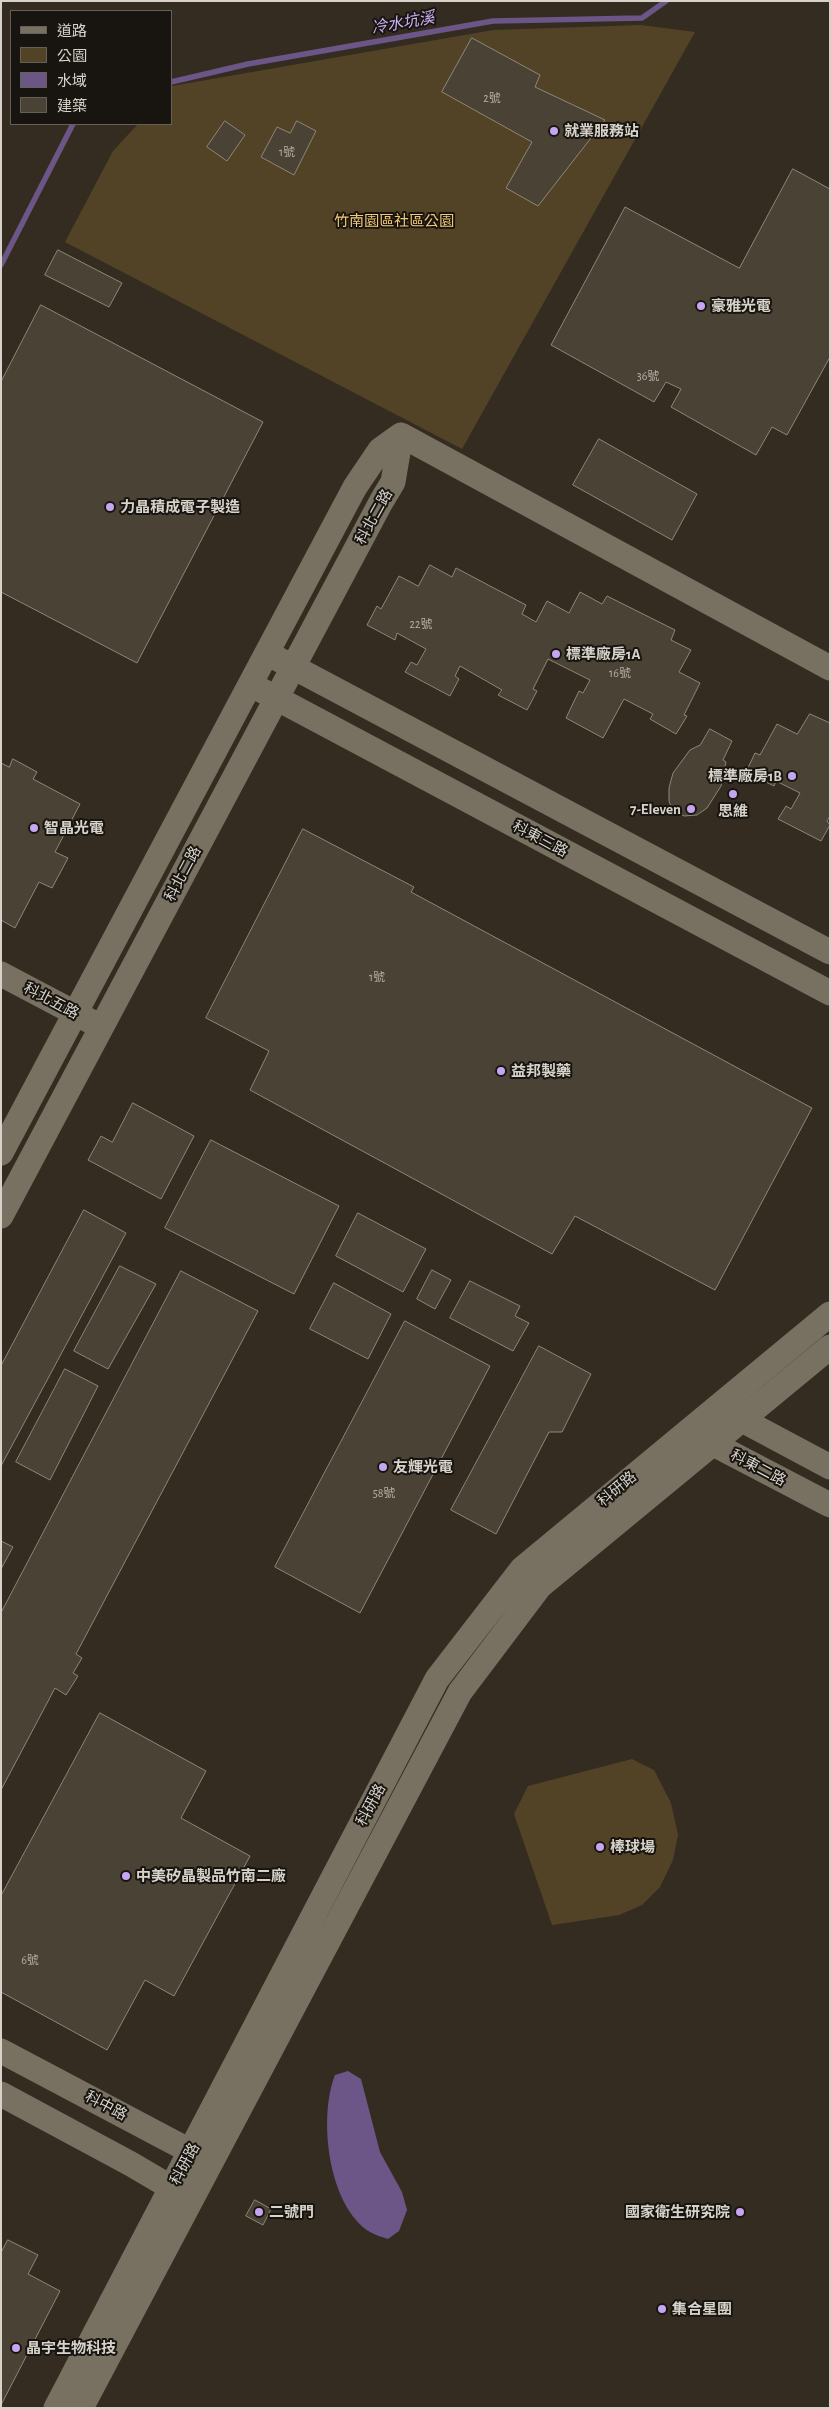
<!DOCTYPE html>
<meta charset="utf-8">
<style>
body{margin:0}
#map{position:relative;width:831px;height:2409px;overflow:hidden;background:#342c20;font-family:"Alegreya Sans","Noto Sans TC",sans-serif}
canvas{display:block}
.frame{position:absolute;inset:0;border:2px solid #d7d3cb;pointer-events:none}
.legend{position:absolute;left:10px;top:10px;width:162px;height:115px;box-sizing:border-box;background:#181510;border:1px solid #64615b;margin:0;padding:6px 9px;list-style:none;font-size:15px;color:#d7d3cb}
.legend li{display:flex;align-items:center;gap:10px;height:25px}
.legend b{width:25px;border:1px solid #64615b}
</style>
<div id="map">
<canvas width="831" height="2409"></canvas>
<div class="frame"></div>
<ul class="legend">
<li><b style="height:6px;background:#787061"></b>道路</li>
<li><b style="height:14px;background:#534326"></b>公園</li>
<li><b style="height:14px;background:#6b5687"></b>水域</li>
<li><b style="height:14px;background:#4a4235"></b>建築</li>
</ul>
</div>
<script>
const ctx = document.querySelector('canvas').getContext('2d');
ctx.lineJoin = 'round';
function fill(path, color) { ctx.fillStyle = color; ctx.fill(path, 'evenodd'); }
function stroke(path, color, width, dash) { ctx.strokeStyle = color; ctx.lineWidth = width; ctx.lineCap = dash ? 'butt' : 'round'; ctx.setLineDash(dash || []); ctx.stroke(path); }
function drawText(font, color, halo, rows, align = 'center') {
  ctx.font = font + ' "Alegreya Sans","Noto Sans TC",sans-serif'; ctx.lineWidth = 4; ctx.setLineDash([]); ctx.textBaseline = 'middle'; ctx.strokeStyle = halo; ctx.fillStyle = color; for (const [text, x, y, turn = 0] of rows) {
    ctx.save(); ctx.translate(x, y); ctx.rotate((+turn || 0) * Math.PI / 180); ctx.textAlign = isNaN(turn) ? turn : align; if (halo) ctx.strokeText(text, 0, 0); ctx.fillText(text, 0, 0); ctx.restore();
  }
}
const green = new Path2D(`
 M 641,25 L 695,32 L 462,449 L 65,242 L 113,151 L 138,124 L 171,124 L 172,86 L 493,30 Z
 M 632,1759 L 654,1770 L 671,1803 L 678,1835 L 673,1860 L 660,1887 L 642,1905 L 619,1915 L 552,1925 L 514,1814 L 528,1786 Z`);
const water = new Path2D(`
 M 348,2071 L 361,2079 L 380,2152 L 402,2192 L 407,2210 L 399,2231 L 388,2239 C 382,2237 375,2235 370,2232 C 328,2206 318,2118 335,2075 Z`);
const stream = new Path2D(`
 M 171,82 L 248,64 L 493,21 L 642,18 L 666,1
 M 1,265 L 73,124`);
const building = new Path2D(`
 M 472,38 L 540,75 L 535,87 L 605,120 L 538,206 L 506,188 L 532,142 L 442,92 Z
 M 225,121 L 245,135 L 227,161 L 207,147 Z
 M 297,121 L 316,131 L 294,175 L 261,157 L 277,127 L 290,133 Z
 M 793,169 L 830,189 L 830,357 L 787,435 L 772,427 L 756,455 L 671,407 L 681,389 L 666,382 L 654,402 L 551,345 L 625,207 L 739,268 Z
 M 58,250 L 122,283 L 109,307 L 45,275 Z
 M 41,305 L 263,422 L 137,663 L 1,592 L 1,382 Z
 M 599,439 L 697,494 L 672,540 L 573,485 Z
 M 430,565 L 452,577 L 456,568 L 526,605 L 522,614 L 536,622 L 547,601 L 569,613 L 580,592 L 602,604 L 607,596 L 675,630 L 671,640 L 691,650 L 679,672 L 700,683 L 684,715 L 687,716 L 676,734 L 650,719 L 653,714 L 624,699 L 603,738 L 566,718 L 579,691 L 583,693 L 590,680 L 548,659 L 533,689 L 537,691 L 527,710 L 498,695 L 502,690 L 460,666 L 455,676 L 459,679 L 450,696 L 405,672 L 411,662 L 417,665 L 426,649 L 397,633 L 395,640 L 367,625 L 377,606 L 381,609 L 399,576 L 418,586 Z
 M 810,714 L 830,723 L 830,816 L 827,821 L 830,825 L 821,841 L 778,819 L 786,806 L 791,809 L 800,793 L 776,781 L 774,786 L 746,772 L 755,753 L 760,755 L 777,724 L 797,734 Z
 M 710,729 L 732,741 L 723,760 L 726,762 L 721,786 L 707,808 L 697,815 L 684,816 L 672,809 L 669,801 L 669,788 L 673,773 L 690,750 L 700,745 Z
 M 13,759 L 37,772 L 33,779 L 80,804 L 55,852 L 68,858 L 52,888 L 39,882 L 15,928 L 1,920 L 1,763 L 9,767 Z
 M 303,829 L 414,887 L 411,892 L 812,1108 L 715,1290 L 575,1216 L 552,1254 L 250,1090 L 269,1051 L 206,1018 Z
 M 133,1103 L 194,1136 L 161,1199 L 88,1160 L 101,1136 L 112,1142 Z
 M 211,1140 L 339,1206 L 294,1294 L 165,1228 Z
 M 84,1210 L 126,1233 L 1,1466 L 1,1366 Z
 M 358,1213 L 426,1249 L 403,1292 L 336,1256 Z
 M 120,1266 L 156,1284 L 108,1369 L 74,1351 Z
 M 432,1270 L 451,1280 L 435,1309 L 417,1299 Z
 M 181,1271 L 258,1311 L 76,1654 L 82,1658 L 73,1673 L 78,1676 L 66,1695 L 55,1688 L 1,1790 L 1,1613 Z
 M 470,1281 L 520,1306 L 515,1316 L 529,1323 L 513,1351 L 450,1318 Z
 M 334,1283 L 391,1314 L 368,1359 L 310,1329 Z
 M 405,1321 L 490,1366 L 360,1613 L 275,1567 Z
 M 539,1346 L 591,1374 L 562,1432 L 549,1432 L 496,1534 L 451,1510 Z
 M 65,1369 L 98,1386 L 50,1480 L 16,1462 Z
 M 1,1541 L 13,1547 L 1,1569 Z
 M 100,1713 L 206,1771 L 181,1818 L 250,1856 L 174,1996 L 145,1980 L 107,2050 L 1,1992 L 1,1896 Z
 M 255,2200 L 271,2209 L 263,2225 L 246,2216 Z
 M 8,2240 L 38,2255 L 28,2274 L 60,2291 L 1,2405 L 1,2253 Z`);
const minor = new Path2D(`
 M 401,435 L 830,668
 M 278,659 L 830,952
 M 261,690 L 830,993
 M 1,974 L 90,1021
 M 1,1153 L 355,487 L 380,450 L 401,435
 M 1,1216 L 381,502 L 393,482 L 401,435
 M 729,1413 L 830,1467
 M 698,1436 L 830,1505
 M 1,2051 L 205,2159
 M 1,2094 L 131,2164 L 187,2197
 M 56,2408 L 437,1679 L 522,1569 L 830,1314
 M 81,2408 L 460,1692 L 540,1586 L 830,1347`);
const markers = [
 [554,131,5,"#c6a6f0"],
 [701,306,5,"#c6a6f0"],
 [110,507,5,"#c6a6f0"],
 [556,654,5,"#c6a6f0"],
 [792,776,5,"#c6a6f0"],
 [733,794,5,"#c6a6f0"],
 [691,809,5,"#c6a6f0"],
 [34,828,5,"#c6a6f0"],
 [501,1071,5,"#c6a6f0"],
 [383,1467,5,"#c6a6f0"],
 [600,1847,5,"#c6a6f0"],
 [126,1876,5,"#c6a6f0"],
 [259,2212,5,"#c6a6f0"],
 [740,2212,5,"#c6a6f0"],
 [662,2309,5,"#c6a6f0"],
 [16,2348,5,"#c6a6f0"]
];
const numberNames = [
 ["2號",492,98],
 ["1號",287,152],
 ["36號",648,376],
 ["22號",421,624],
 ["16號",620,673],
 ["1號",377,977],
 ["58號",384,1493],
 ["6號",30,1960]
];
const poiNames = [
 ["就業服務站",564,131],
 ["豪雅光電",711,306],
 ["力晶積成電子製造",120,507],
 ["標準廠房1A",566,654],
 ["標準廠房1B",782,776,"right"],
 ["7-Eleven",681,809,"right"],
 ["思維",733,811,"center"],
 ["智晶光電",44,828],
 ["益邦製藥",511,1071],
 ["友輝光電",393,1467],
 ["棒球場",610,1847],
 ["中美矽晶製品竹南二廠",136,1876],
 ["二號門",269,2212],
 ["國家衛生研究院",730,2212,"right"],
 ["集合星團",672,2309],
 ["晶宇生物科技",26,2348]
];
const parkNames = [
 ["竹南園區社區公園",394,221]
];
const streetNames = [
 ["科北二路",374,517,-61],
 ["科東三路",540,839,28],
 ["科北二路",183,874,-62],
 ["科北五路",51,1001,28],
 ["科東二路",758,1468,28],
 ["科研路",617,1489,-40],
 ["科研路",371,1805,-62],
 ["科中路",106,2106,28],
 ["科研路",185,2164,-62]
];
const waterNames = [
 ["冷水坑溪",403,23,-10]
];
fill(green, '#534326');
fill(water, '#6b5687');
stroke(stream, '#6b5687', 5.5);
fill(building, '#4a4235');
stroke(building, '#8e8677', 1);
stroke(minor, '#787061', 25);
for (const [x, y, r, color] of markers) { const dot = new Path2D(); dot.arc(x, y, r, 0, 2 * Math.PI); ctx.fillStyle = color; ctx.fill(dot); stroke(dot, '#181510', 2); }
drawText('12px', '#b4afa6', null, numberNames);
drawText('bold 15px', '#d7d3cb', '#181510', poiNames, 'left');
drawText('15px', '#f2c777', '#181510', parkNames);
drawText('15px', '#d7d3cb', '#181510', streetNames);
drawText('italic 16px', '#d0affa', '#181510', waterNames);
</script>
